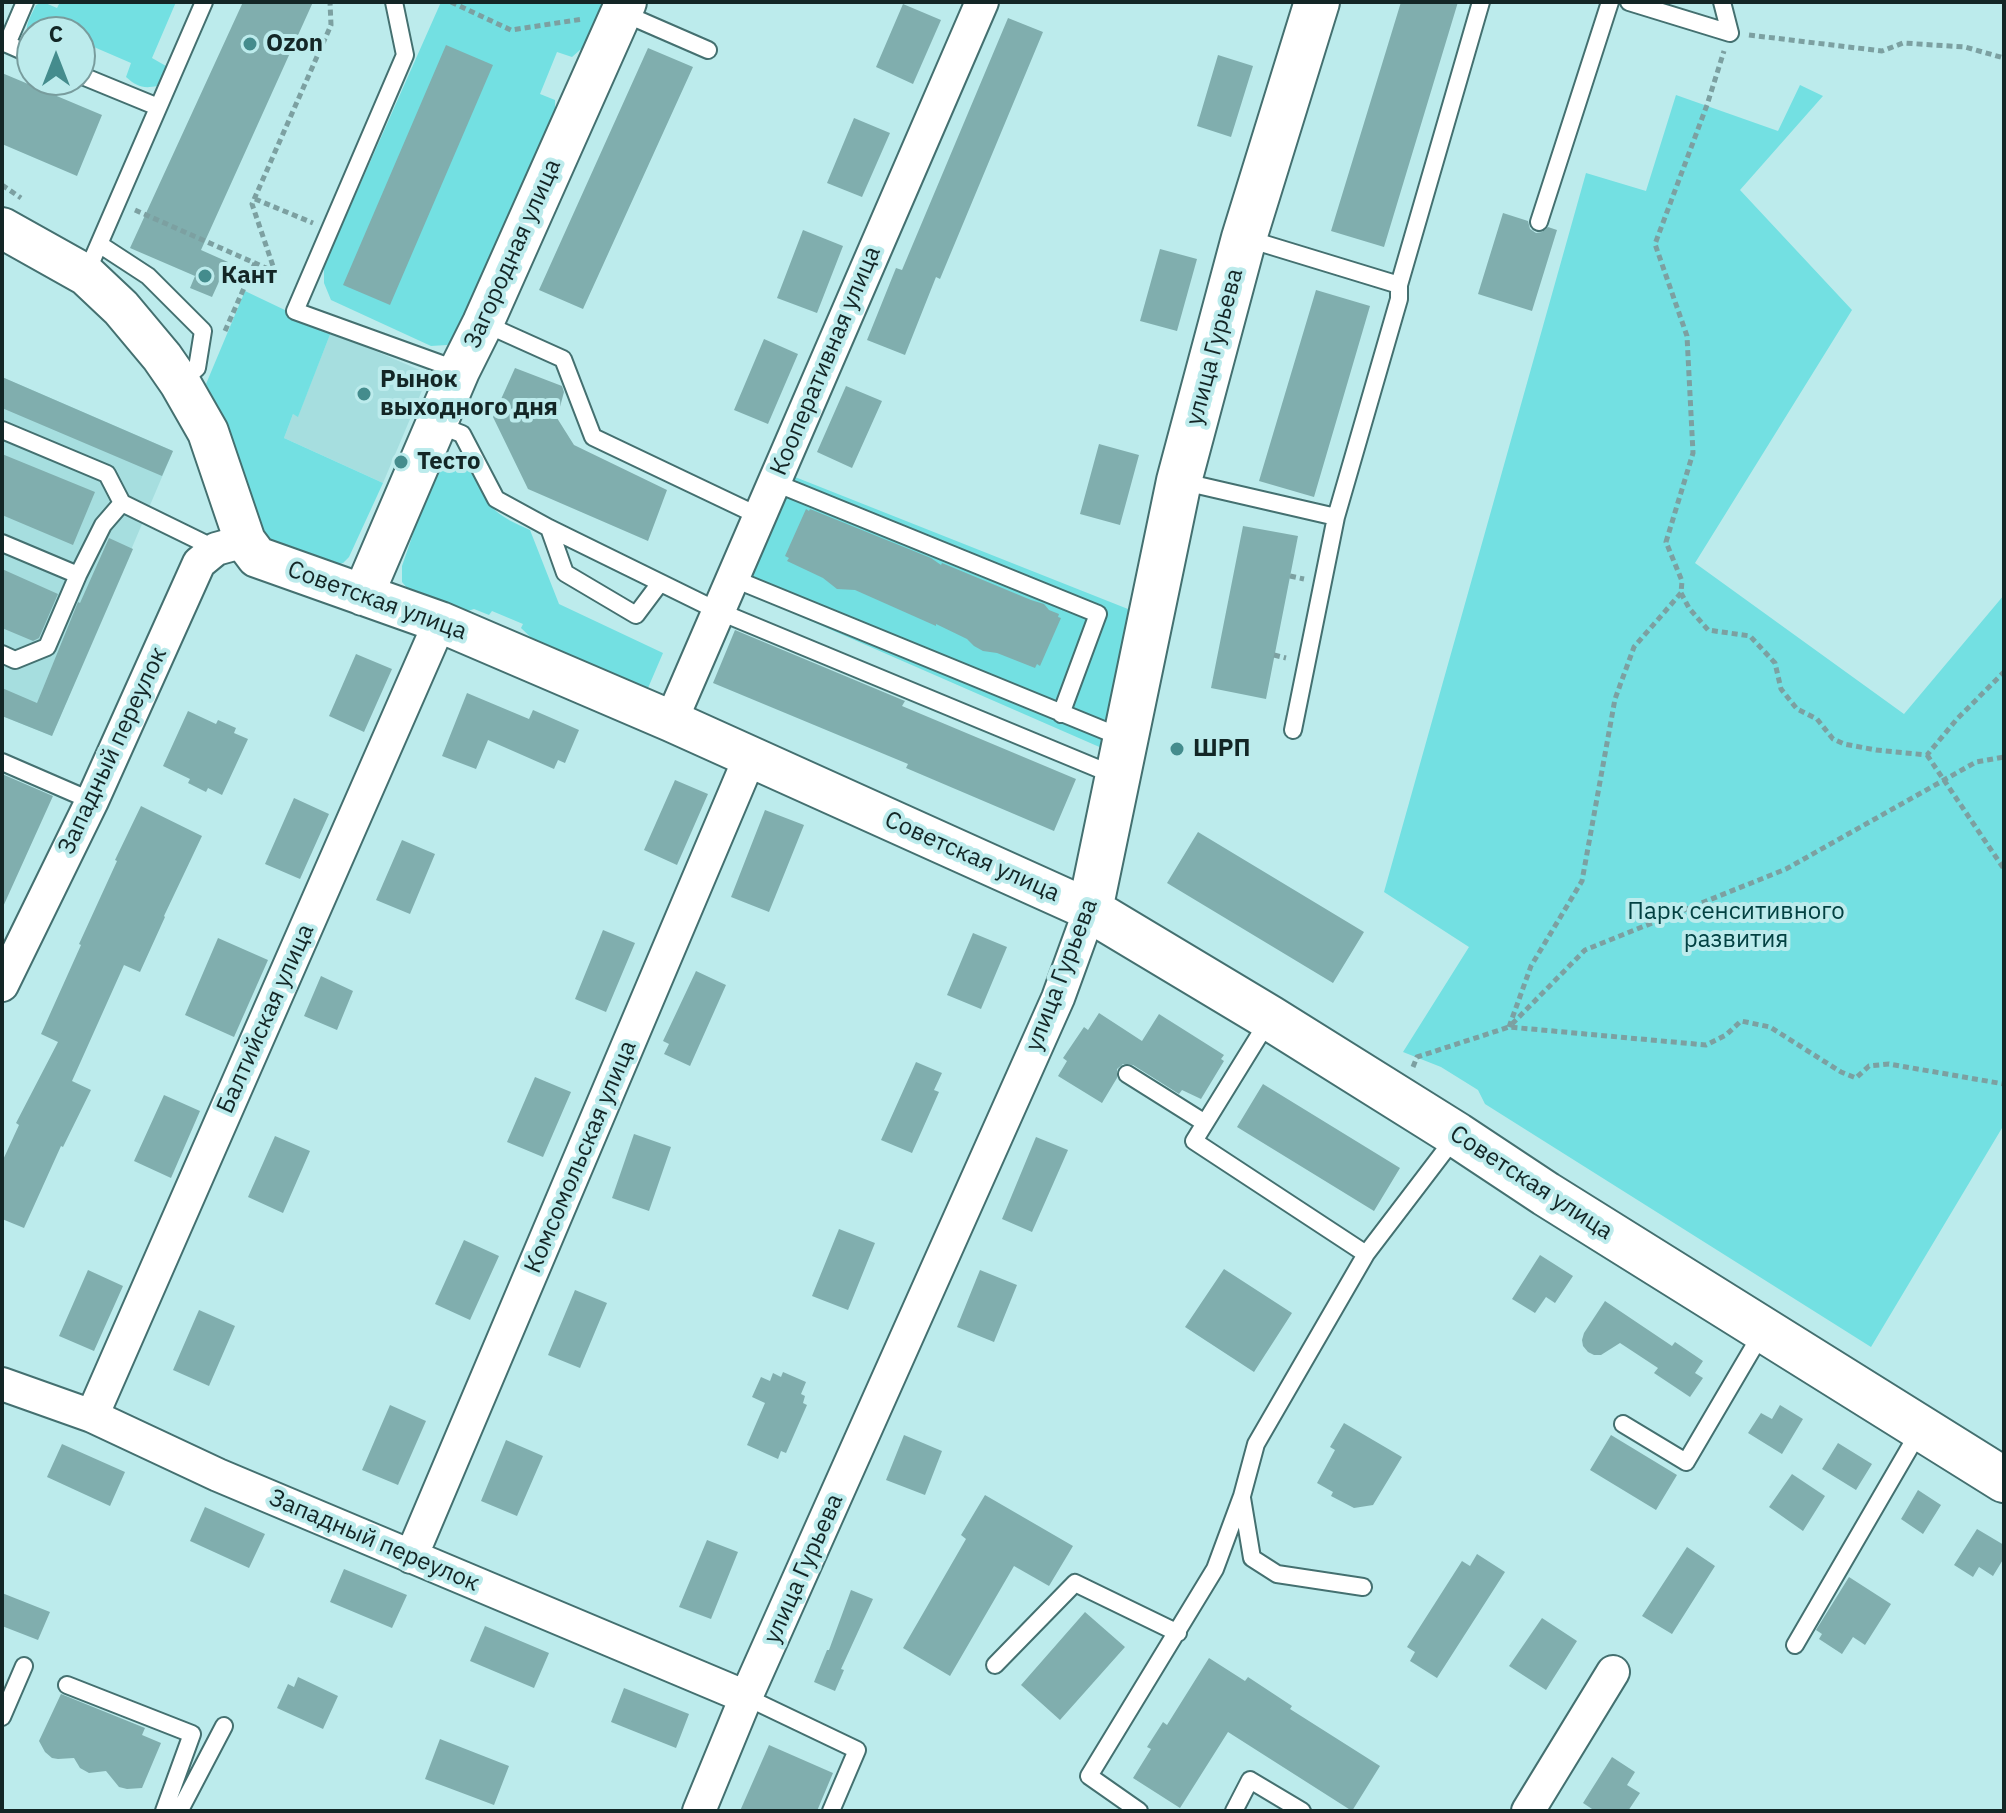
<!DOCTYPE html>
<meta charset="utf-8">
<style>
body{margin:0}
#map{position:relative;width:2006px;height:1813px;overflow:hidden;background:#bcebec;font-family:"IBM Plex Sans",sans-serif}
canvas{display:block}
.frame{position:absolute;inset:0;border:4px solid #132626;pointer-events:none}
.north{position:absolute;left:16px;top:16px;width:80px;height:80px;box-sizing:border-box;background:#bcebec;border:2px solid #789c9d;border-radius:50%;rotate:0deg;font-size:22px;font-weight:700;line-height:32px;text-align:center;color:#132626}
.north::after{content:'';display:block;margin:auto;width:28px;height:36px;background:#448c8d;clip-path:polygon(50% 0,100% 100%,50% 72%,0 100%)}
</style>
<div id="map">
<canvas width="2006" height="1813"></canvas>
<div class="frame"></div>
<div class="north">С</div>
</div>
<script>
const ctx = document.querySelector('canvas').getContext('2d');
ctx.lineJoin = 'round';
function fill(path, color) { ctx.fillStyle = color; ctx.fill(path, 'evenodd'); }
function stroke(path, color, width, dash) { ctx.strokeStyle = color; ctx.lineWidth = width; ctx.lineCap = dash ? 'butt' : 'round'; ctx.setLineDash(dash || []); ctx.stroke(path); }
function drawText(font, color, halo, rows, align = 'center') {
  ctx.font = font + ' "IBM Plex Sans",sans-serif'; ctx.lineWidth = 8; ctx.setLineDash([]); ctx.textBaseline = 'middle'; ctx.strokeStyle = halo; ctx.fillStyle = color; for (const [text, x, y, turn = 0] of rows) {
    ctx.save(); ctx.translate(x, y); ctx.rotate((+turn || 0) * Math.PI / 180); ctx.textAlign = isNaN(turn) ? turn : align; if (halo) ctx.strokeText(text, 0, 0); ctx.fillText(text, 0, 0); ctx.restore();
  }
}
const built = new Path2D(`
 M 331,332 L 429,374 L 383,483 L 284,438 L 293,414 L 298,416 Z
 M 2,377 L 173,451 L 52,736 L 2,716 Z`);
const green = new Path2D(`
 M 43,2 L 57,8 L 60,2 L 176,2 L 152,58 L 166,66 L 166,71 L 157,86 C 143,89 136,86 126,77 L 131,63 L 80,41 L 80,32 L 32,32 L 32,42 C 21,30 30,18 36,5 Z
 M 441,2 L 606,2 L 589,42 L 572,57 L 557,52 L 540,94 L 555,100 L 555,118 L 457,340 L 447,345 L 431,346 L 331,300 L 324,283 L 324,266 Z
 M 1800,85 L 1823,96 L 1740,190 L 1852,310 L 1695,563 L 1904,714 L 2004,595 L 2004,1128 L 2002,1128 L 1871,1347 L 1485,1104 L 1478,1090 L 1441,1067 L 1403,1052 L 1469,947 L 1384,892 L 1586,173 L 1646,191 L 1676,95 L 1778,131 Z
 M 245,291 L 331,332 L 298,417 L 293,414 L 284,438 L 383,483 L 349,557 L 343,563 L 332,565 L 273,542 L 264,532 L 227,423 L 206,384 Z
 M 441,453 C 449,456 458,458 464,464 C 477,475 480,495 492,507 C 502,518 517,524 530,530 L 559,604 L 663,653 L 648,688 L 642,692 L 542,648 L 521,628 L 523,624 L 492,611 L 489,615 L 474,609 L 459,614 L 412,594 L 402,582 L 402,566 Z
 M 790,475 L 1133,611 L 1104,749 L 740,590 Z`);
const building = new Path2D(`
 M 243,2 L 313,2 L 201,250 L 228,262 L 212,297 L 190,288 L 195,276 L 130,248 Z
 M 1401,2 L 1458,2 L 1384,247 L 1331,231 Z
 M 903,4 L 941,20 L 913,84 L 876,67 Z
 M 1008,18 L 1043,32 L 940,279 L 936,277 L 905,355 L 867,340 L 896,268 L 902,270 Z
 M 446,45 L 493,65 L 390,305 L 343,285 Z
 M 648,48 L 693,67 L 583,309 L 539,290 Z
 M 1218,55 L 1253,66 L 1231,137 L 1197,126 Z
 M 2,73 L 102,115 L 77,176 L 2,144 Z
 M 854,118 L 890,133 L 862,197 L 827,183 Z
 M 1503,213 L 1528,221 L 1530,229 L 1536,233 L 1542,232 L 1548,227 L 1557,230 L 1532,311 L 1478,294 Z
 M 803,230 L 843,246 L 817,313 L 777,298 Z
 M 1160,249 L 1197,259 L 1177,331 L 1140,321 Z
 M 1316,290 L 1370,306 L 1314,497 L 1259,481 Z
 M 764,339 L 798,354 L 768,424 L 734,410 Z
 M 515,368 L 562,386 L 564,392 L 557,418 L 574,445 L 667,490 L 648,541 L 528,489 L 493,417 Z
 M 2,377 L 173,451 L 162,476 L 2,408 Z
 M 846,386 L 882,401 L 852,468 L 817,452 Z
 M 1099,444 L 1139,455 L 1120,525 L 1080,514 Z
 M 2,454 L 95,492 L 73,545 L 2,515 Z
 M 806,509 L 809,511 L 810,509 L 931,558 L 941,565 L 942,563 L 1031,600 L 1044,604 L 1049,610 L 1059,614 L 1058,617 L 1061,618 L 1040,666 L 1037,664 L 1035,668 L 997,653 L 983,651 L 974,646 L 967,639 L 936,624 L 936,626 L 855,590 L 837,589 L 823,578 L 787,561 L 789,558 L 785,556 Z
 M 1243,526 L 1298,536 L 1266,699 L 1211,688 Z
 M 109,538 L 133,549 L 52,736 L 2,716 L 2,688 L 37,703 L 78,602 L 80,603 Z
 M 2,569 L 58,594 L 39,638 L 33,641 L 2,628 Z
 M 735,630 L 905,701 L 902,706 L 1076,779 L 1054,831 L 906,768 L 908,764 L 713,683 Z
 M 356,654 L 392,669 L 364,732 L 329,716 Z
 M 467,693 L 529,719 L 533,710 L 579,730 L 565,763 L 558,760 L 554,769 L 488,740 L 476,769 L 442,756 Z
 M 188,711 L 216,724 L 218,720 L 236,728 L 234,733 L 248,739 L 222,795 L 208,788 L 206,792 L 188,783 L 190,779 L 163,766 Z
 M 2,774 L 53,796 L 2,909 Z
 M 675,780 L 708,794 L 677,865 L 644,850 Z
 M 294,798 L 329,814 L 300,879 L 265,864 Z
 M 141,806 L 202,836 L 164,916 L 165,917 L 140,972 L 124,965 L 72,1081 L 91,1090 L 63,1147 L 61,1146 L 24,1228 L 2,1219 L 2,1162 L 19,1125 L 16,1123 L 58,1042 L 41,1034 L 81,945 L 79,944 L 117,861 L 115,860 Z
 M 765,810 L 804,825 L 769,912 L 731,897 Z
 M 1198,832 L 1364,932 L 1333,983 L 1167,883 Z
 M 402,840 L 435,854 L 410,914 L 376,900 Z
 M 603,930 L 635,943 L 606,1012 L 575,999 Z
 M 973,933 L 1007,947 L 981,1009 L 947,995 Z
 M 218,938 L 268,960 L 234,1037 L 185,1015 Z
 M 696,971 L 726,985 L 690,1066 L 664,1054 L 669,1044 L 663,1041 Z
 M 321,976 L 353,991 L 337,1030 L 304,1016 Z
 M 1099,1013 L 1142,1041 L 1159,1014 L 1224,1055 L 1221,1059 L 1224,1061 L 1201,1099 L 1182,1090 L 1179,1094 L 1133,1065 L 1123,1064 L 1117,1069 L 1117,1078 L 1102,1103 L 1058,1076 L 1067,1061 L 1063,1058 L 1084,1027 L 1088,1030 Z
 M 916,1062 L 942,1073 L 934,1090 L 939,1092 L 912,1153 L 881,1140 Z
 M 535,1077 L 571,1092 L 543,1157 L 507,1142 Z
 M 1263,1084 L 1400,1168 L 1374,1211 L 1237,1127 Z
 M 164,1095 L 200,1111 L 171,1178 L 134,1161 Z
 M 634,1134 L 671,1147 L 649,1211 L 612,1198 Z
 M 275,1136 L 310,1151 L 283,1213 L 248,1197 Z
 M 1036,1137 L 1068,1150 L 1032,1232 L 1002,1219 Z
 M 839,1229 L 875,1243 L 848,1310 L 812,1296 Z
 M 464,1240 L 499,1256 L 470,1320 L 435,1304 Z
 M 1540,1255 L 1573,1276 L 1555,1303 L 1546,1297 L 1535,1313 L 1512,1299 Z
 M 1224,1269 L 1292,1313 L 1254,1372 L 1185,1327 Z
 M 88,1270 L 123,1286 L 94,1351 L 59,1336 Z
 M 980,1270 L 1017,1285 L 994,1342 L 957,1327 Z
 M 575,1290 L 607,1303 L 580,1368 L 548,1355 Z
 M 1605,1301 L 1672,1346 L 1675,1342 L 1703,1361 L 1695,1373 L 1703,1378 L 1690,1397 L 1654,1373 L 1658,1368 L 1620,1343 L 1601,1355 L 1594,1355 L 1588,1352 L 1583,1346 L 1582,1340 L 1584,1333 Z
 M 199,1310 L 235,1326 L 209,1386 L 173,1370 Z
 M 783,1372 L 806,1382 L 801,1394 L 805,1396 L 803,1403 L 807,1405 L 786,1453 L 781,1451 L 778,1459 L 747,1445 L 765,1403 L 752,1397 L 761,1377 L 770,1381 L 773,1373 L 781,1377 Z
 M 390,1405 L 426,1421 L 398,1485 L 362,1470 Z
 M 1780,1405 L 1803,1419 L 1782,1454 L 1748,1433 L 1761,1413 L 1772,1419 Z
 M 1344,1423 L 1402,1457 L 1373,1505 L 1354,1508 L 1331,1496 L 1333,1492 L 1317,1483 L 1335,1450 L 1330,1447 Z
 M 904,1435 L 942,1451 L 925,1495 L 886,1480 Z
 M 1611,1435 L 1677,1475 L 1656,1510 L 1590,1470 Z
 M 506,1440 L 543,1456 L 517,1516 L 481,1501 Z
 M 1838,1443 L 1872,1464 L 1856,1490 L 1822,1469 Z
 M 62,1444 L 125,1472 L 110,1506 L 47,1477 Z
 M 1792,1474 L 1825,1496 L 1803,1531 L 1769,1507 Z
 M 1918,1490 L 1941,1505 L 1923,1534 L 1901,1519 Z
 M 985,1495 L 1073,1546 L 1049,1586 L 1014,1566 L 950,1676 L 903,1648 L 966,1539 L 961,1535 Z
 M 205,1507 L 265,1534 L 249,1568 L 190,1541 Z
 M 1977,1529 L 2004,1545 L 2004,1558 L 1993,1576 L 1979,1567 L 1973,1577 L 1954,1565 Z
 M 707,1540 L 738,1552 L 711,1619 L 679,1607 Z
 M 1687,1547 L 1715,1566 L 1672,1634 L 1642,1616 Z
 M 1477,1554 L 1505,1572 L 1437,1678 L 1410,1661 L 1415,1652 L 1407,1647 L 1462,1561 L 1470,1566 Z
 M 344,1569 L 407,1595 L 392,1628 L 330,1602 Z
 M 1849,1577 L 1891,1604 L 1865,1645 L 1853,1637 L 1842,1654 L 1819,1639 L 1822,1634 L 1816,1630 Z
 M 851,1590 L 873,1599 L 841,1669 L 844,1670 L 835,1691 L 814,1682 L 827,1650 L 829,1650 Z
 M 2,1593 L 50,1612 L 38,1640 L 2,1626 Z
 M 1085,1612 L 1125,1647 L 1060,1720 L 1021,1685 Z
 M 1542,1618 L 1577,1641 L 1546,1690 L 1509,1666 Z
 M 485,1626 L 549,1653 L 534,1688 L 470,1661 Z
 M 1209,1658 L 1245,1681 L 1248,1677 L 1292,1706 L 1290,1709 L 1380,1766 L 1352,1811 L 1228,1732 L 1180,1808 L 1133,1778 L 1151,1749 L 1147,1747 L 1163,1722 L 1167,1725 Z
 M 298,1677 L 338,1696 L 323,1729 L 277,1708 L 288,1684 L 294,1687 Z
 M 624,1688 L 689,1714 L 676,1748 L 611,1722 Z
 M 61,1694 L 145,1728 L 142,1735 L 161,1743 L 142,1788 L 127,1789 L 119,1787 L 106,1771 L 89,1773 L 80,1768 L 74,1758 L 58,1759 L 52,1758 L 45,1752 L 39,1741 Z
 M 440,1739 L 509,1766 L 494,1805 L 425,1779 Z
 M 769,1745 L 833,1773 L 817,1811 L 740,1811 Z
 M 1612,1757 L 1635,1772 L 1627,1785 L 1640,1793 L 1628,1811 L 1595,1811 L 1583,1803 Z`);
const path = new Path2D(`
 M 451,2 L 511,30 L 583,19
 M 1749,35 L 1882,51 L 1903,43 L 1965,47 L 2004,58
 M 2,185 L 21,198
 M 255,199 L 313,223
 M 135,210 L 275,272 L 252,204 L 331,25 L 330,2
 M 225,331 L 255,263
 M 1290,576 L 1304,579
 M 1681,593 L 1689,608 L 1708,630 L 1750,636 L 1775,663 L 1781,689 L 1797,709 L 1817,719 L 1833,739 L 1844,744 L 1876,750 L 1927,755 L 1957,719 L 2004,672
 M 1274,655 L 1286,658
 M 1927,755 L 2004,869
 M 1512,1024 L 1585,950 L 1786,869 L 1976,762 L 2004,757
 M 1509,1027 L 1531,966 L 1582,881 L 1615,699 L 1634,647 L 1681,593 L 1682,581 L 1666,542 L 1693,453 L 1687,336 L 1655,244 L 1707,105 L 1724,51
 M 1413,1067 L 1417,1057 L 1509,1027 L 1706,1045 L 1726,1035 L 1741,1021 L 1770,1027 L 1841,1072 L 1856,1078 L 1869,1066 L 1889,1064 L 2004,1084`);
const service = new Path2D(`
 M 394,2 L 405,55 L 295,311 L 458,370
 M 1629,2 L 1730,33
 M 1722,2 L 1730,33
 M 623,13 L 708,50
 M 2,42 L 7,44 L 25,2
 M 7,44 L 32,55
 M 80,75 L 158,107
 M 1539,222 L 1610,2
 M 1245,238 L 1399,285
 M 99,244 L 148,276 L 203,331 L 197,368 L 180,383
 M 86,274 L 204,2
 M 483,323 L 563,359 L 593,437 L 759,516
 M 436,424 L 462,434 L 496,499 L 549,528 L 718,611 L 1116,776
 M 2,430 L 107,474 L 122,503 L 216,549
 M 1180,481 L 1336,517
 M 773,482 L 1098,614 L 1061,714
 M 549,528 L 565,573 L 636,615 L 660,583
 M 2,543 L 78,575
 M 732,578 L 1123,738
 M 2,654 L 15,660 L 47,647 L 78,575 L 103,525 L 122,503
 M 1293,730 L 1336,517 L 1399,299 L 1399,285 L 1481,2
 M 2,762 L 92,801
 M 1270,1018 L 1194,1141 L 1366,1254
 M 1127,1074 L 1205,1123
 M 1623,1424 L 1686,1462 L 1763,1331
 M 1242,1498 L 1252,1558 L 1277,1574 L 1363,1587
 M 1795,1645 L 1920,1430
 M 995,1665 L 1075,1583 L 1178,1633
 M 67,1685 L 192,1734 L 164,1811
 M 746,1697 L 857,1750 L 831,1811
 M 2,1717 L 24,1666
 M 180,1810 L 224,1726
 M 1139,1811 L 1089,1776 L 1215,1569 L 1242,1496 L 1256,1444 L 1366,1254 L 1456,1136
 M 1234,1811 L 1250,1780 L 1302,1811`);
const minor = new Path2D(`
 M 671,721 L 982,2
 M 2,985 L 92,801 L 199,563 L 216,549 L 245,541
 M 2,1384 L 92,1416 L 218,1475 L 746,1697
 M 92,1416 L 440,622
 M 411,1557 L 750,757
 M 699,1811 L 746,1697 L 1058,998 L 1090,910
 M 1528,1811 L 1613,1672`);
const tertiary = new Path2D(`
 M 2,228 L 86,275 L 121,308 L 162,357 L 180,383 L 208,432 L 245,541 L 257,557 L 440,622 L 671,721 L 1090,910
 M 363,595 L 459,371 L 483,323 L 626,2`);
const secondary = new Path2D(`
 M 1317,2 L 1244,238 L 1179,481 L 1090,910 L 1270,1018 L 1457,1135 L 1546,1194 L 2004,1480`);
const markers = [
 [250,44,8,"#448c8d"],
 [205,276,8,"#448c8d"],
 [364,394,8,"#448c8d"],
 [401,462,8,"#448c8d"],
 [1177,749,8,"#448c8d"]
];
const poiNames = [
 ["Ozon",266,44],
 ["Кант",221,276],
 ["Рынок",380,380],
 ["выходного дня",380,408],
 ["Тесто",417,462],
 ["ШРП",1193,749]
];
const streetNames = [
 ["Загородная улица",513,254,-66],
 ["улица Гурьева",1215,347,-75],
 ["Кооперативная улица",826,361,-67],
 ["Советская улица",377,601,20],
 ["Западный переулок",113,751,-65],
 ["Советская улица",972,857,24],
 ["улица Гурьева",1062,975,-69],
 ["Балтийская улица",266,1019,-66],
 ["Комсомольская улица",581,1157,-67],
 ["Советская улица",1531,1183,33],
 ["Западный переулок",374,1541,23],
 ["улица Гурьева",804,1569,-66]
];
const parkNames = [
 ["Парк сенситивного",1736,912],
 ["развития",1736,940]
];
fill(built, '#a6dedf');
fill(green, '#73e0e2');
fill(building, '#80aeae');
stroke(service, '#447070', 20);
stroke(minor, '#447070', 36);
stroke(tertiary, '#447070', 44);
stroke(secondary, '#447070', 48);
stroke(path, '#7ca0a1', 5, [6, 4]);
stroke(service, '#fff', 16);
stroke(minor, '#fff', 32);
stroke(tertiary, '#fff', 40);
stroke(secondary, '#fff', 44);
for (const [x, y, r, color] of markers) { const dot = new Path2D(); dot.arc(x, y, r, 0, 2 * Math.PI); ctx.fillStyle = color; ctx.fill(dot); stroke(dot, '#bcebec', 3); }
drawText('bold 24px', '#132626', '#bcebec', poiNames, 'left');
drawText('24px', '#132626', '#bcebec', streetNames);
drawText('24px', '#024142', '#bcebec', parkNames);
</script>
